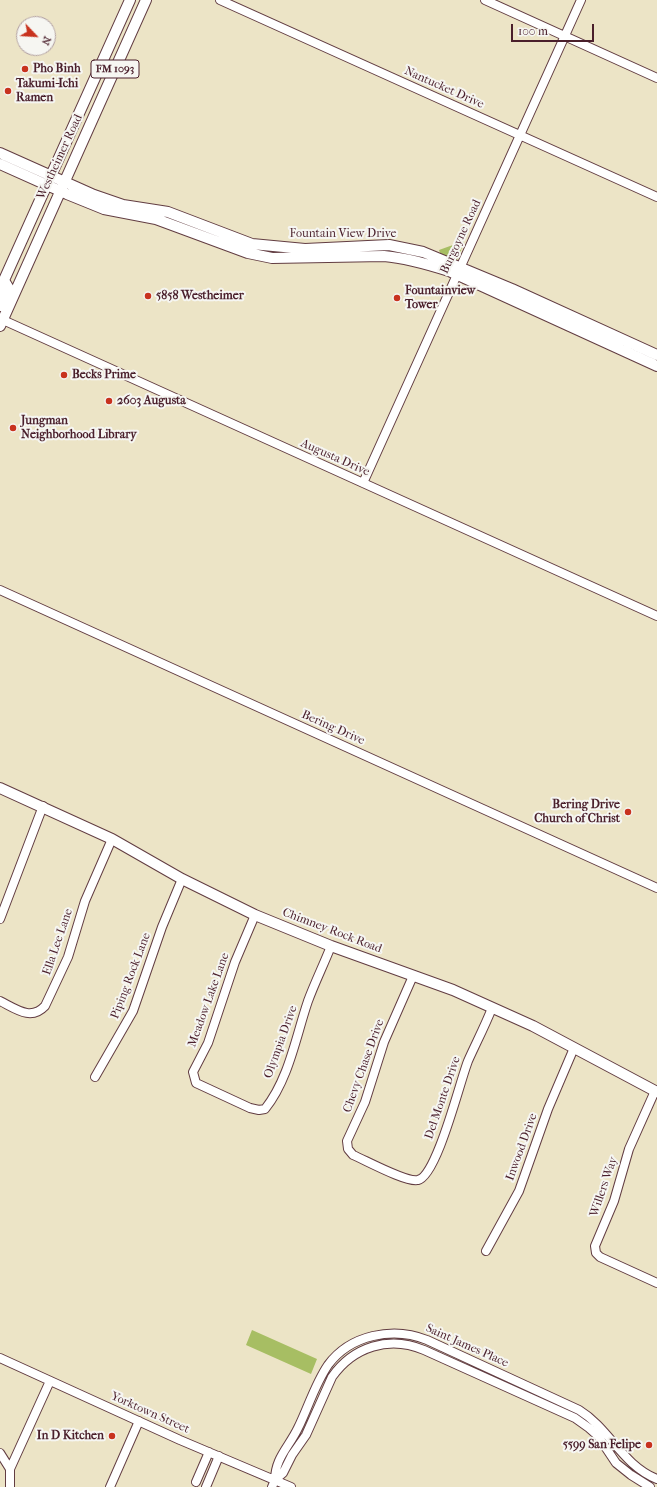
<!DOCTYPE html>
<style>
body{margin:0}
#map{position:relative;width:657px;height:1487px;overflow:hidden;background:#ece4c6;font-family:"IM FELL French Canon",serif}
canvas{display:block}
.north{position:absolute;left:16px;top:16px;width:40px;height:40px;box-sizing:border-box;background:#f6f6f2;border:1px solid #b1a0a2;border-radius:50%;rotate:115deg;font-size:11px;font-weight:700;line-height:16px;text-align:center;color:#4a1f2b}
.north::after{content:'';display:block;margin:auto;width:14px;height:18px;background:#c8321e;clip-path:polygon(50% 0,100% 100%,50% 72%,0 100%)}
.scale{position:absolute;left:511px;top:24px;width:83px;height:18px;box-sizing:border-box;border:2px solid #4a1f2b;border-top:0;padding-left:5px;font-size:12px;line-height:14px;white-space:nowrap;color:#4a1f2b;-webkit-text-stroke:3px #f6f6f2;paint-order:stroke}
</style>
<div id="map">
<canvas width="657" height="1487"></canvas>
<div class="north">N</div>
<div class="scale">100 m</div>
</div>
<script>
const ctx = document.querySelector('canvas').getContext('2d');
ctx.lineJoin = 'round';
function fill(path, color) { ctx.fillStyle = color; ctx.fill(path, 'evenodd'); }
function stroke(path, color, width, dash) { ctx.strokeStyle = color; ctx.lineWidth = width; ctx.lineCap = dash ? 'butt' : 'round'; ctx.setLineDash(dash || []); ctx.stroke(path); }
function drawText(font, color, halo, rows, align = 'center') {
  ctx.font = font + ' "IM FELL French Canon",serif'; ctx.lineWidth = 4; ctx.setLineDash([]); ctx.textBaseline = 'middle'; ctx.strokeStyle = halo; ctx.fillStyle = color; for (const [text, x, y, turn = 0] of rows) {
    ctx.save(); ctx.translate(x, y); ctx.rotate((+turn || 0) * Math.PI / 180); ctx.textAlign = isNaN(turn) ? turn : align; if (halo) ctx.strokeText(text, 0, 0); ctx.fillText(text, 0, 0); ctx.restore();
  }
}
const green = new Path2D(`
 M 464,241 L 458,259 L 454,261 L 440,253 L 439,250 Z
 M 252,1330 L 317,1359 L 311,1374 L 246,1345 Z`);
const minor = new Path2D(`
 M 220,0 L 657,197
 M 485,0 L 657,78
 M 3,320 L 657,616
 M 363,483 L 581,0
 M 0,590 L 657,888
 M 255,915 L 235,962 L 208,1043 L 193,1072 L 196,1083 L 250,1108 L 259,1110 L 265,1109 C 289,1079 296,1036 308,1001 C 315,982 324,964 331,946
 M 0,919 L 43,806
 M 413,976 L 384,1042 L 365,1102 L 347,1141 L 348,1149 L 353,1155 C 365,1160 407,1183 418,1180 C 437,1176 460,1081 468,1061 C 476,1043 485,1026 492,1008
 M 0,1001 C 16,1009 31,1021 45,1006 L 68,957 L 85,901 L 112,839
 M 95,1077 L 133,1011 L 162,927 L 182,879
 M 655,1091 L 629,1149 L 614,1201 L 595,1246 L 596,1253 L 600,1257 L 657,1283
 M 486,1251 L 519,1191 L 548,1109 L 574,1048
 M 0,1358 L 180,1440 L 291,1487
 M 0,1453 L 10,1469
 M 275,1480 C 275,1458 289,1447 298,1428 C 308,1408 315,1384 328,1365 C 350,1335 393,1326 427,1340 L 579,1410 C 610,1429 622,1465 657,1479
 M 196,1482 L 209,1452
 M 10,1487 L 10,1469 L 50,1381
 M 110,1487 L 139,1421
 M 206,1487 L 219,1456
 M 272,1487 L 275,1480 L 283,1473 L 292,1455 L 306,1435 L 332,1377 C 353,1347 389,1335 424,1350 L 575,1418 L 589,1428 L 598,1436 L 616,1463 L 631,1475 L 650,1487`);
const major = new Path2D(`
 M 0,153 L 94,195 L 123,205 L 168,212 L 252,244 L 305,249 L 389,245 L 423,252 L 512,289 L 657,355
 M 0,164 L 67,194 L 104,209 L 156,219 L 248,253 L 272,258 L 384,256 C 407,258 427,264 449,271 L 657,366
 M 0,289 L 130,0
 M 0,306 L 8,287 L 5,282
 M 0,326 L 146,0
 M 0,788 L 112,839 L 182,879 L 255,915 L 331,946 L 453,990 L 533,1026 L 657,1092`);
const markers = [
 [25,69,4,"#c8321e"],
 [8,91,4,"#c8321e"],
 [148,296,4,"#c8321e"],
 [397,298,4,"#c8321e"],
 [64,375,4,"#c8321e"],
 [109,401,4,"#c8321e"],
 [13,428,4,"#c8321e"],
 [628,812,4,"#c8321e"],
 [112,1436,4,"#c8321e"],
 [649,1445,4,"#c8321e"]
];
const shields = [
 [115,69,48]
];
const shieldNames = [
 ["FM 1093",115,69]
];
const poiNames = [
 ["Pho Binh",33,69],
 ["Takumi-Ichi",16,84],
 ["Ramen",16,98],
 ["Fountainview",405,291],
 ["Tower",405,305],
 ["5858 Westheimer",156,296],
 ["Becks Prime",72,375],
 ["2603 Augusta",117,401],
 ["Jungman",21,421],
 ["Neighborhood Library",21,435],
 ["Bering Drive",620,805,"right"],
 ["Church of Christ",620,819,"right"],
 ["In D Kitchen",104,1436,"right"],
 ["5599 San Felipe",641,1445,"right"]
];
const streetNames = [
 ["Nantucket Drive",444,88,24],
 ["Westheimer Road",60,157,-65],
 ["Fountain View Drive",343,234],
 ["Burgoyne Road",461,237,-65],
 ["Augusta Drive",335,458,24],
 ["Bering Drive",333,728,24],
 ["Chimney Rock Road",332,931,21],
 ["Ella Lee Lane",58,942,-71],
 ["Piping Rock Lane",131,976,-69],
 ["Meadow Lake Lane",209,1000,-70],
 ["Olympia Drive",281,1042,-70],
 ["Chevy Chase Drive",364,1066,-70],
 ["Del Monte Drive",443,1098,-71],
 ["Inwood Drive",522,1147,-70],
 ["Willers Way",604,1187,-71],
 ["Saint James Place",467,1346,24],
 ["Yorktown Street",150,1413,24]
];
fill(green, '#a7be63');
stroke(minor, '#623d42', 10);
stroke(major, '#623d42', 12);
stroke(minor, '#fff', 8);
stroke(major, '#fff', 10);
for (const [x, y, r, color] of markers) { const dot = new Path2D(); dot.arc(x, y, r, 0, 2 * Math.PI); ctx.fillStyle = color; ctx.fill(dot); stroke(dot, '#f6f6f2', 1.5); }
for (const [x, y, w] of shields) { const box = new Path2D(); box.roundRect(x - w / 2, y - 9, w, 18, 3); ctx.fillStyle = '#f6f6f2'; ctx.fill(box); stroke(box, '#4a1f2b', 1); }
drawText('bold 11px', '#4a1f2b', null, shieldNames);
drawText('bold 12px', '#4a1f2b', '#f6f6f2', poiNames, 'left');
drawText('12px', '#4a1f2b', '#f6f6f2', streetNames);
</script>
